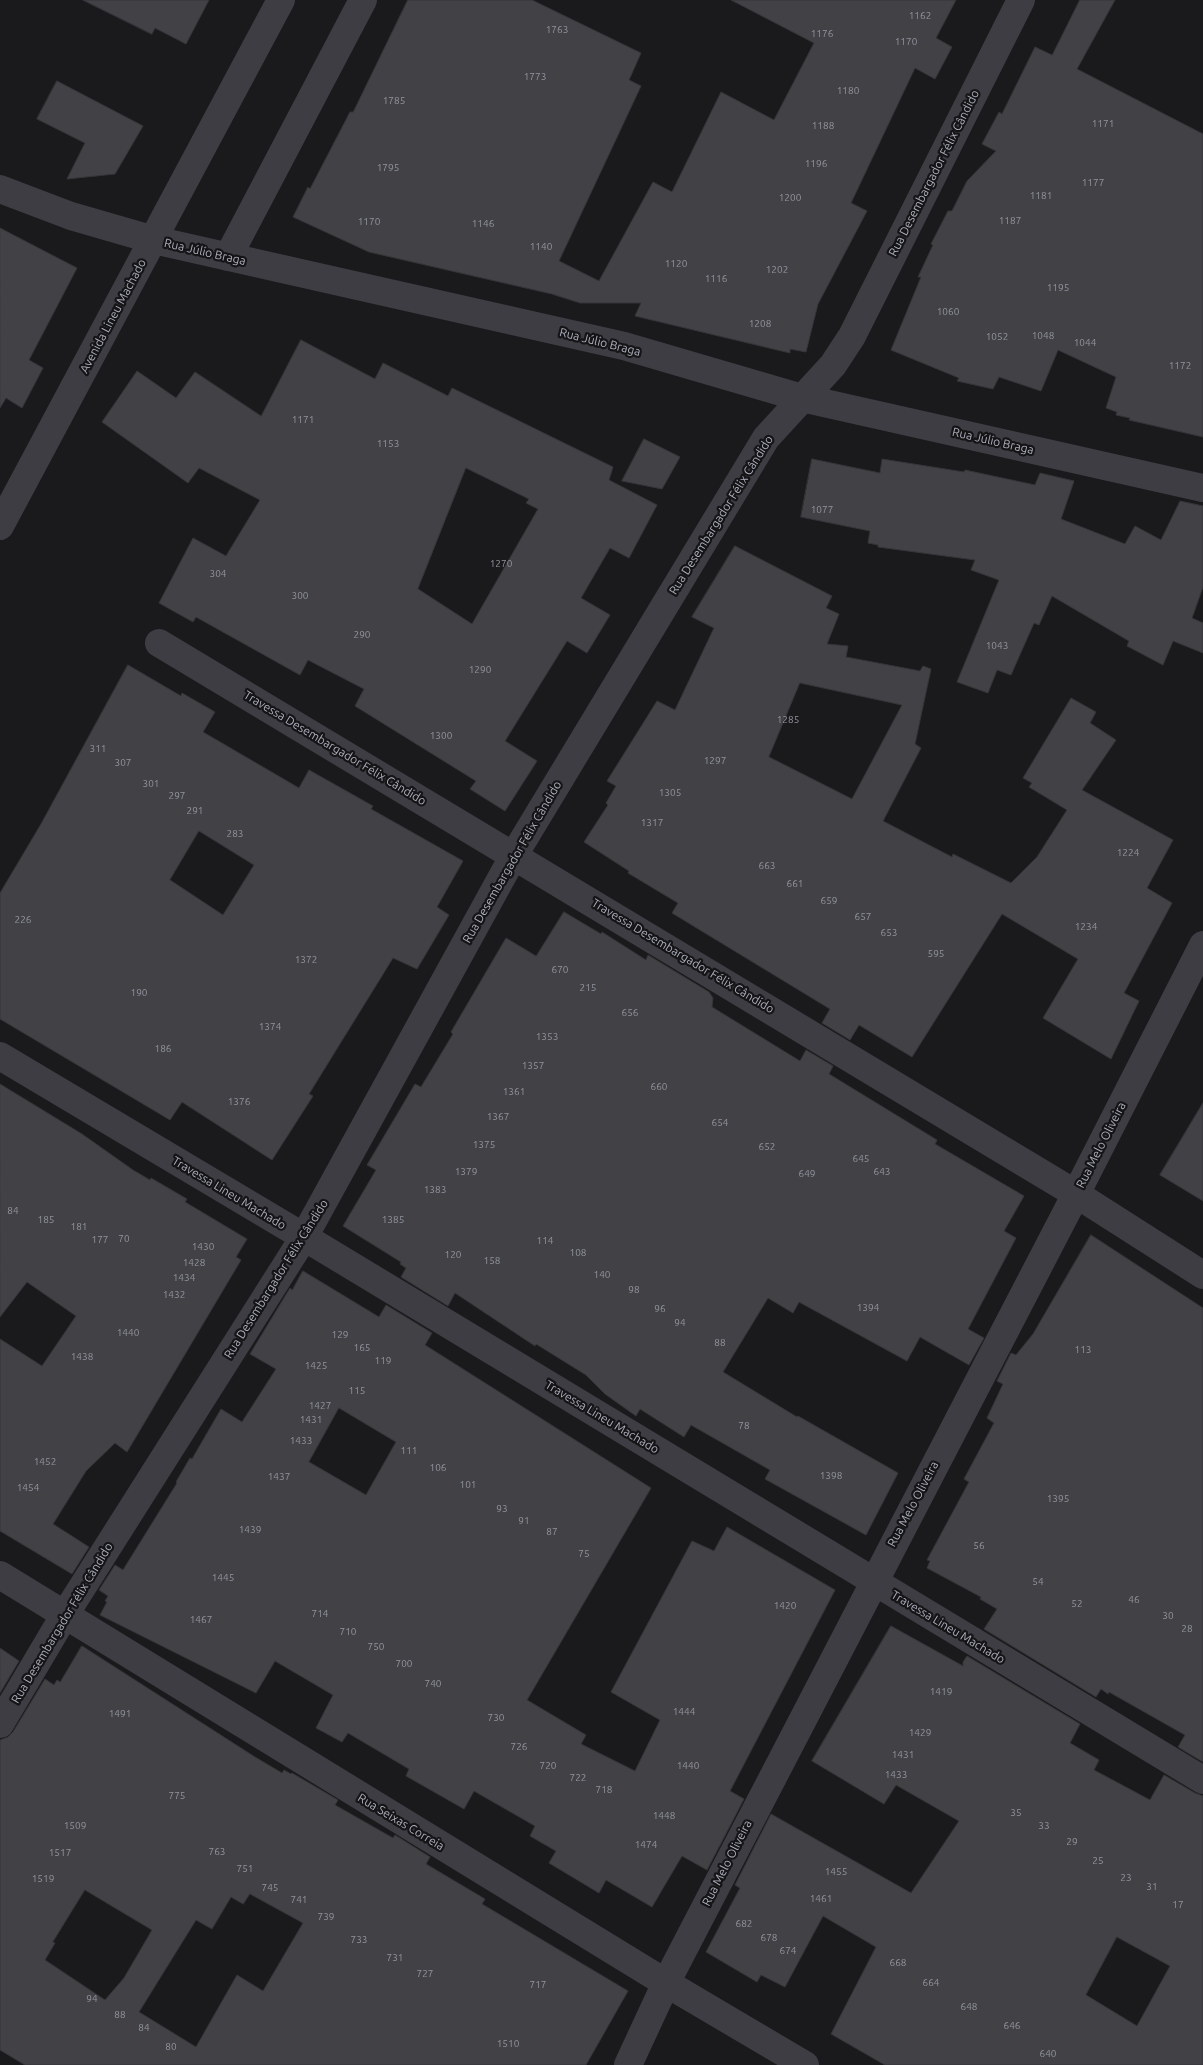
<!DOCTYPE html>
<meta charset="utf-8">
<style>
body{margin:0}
canvas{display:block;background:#1a1a1c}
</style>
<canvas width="1203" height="2065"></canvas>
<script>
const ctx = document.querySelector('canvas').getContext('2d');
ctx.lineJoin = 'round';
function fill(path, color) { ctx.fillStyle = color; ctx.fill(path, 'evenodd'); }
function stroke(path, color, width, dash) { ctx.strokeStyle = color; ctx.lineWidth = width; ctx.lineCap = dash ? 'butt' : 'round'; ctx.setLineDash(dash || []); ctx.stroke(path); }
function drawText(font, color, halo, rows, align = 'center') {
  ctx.font = font + ' Ubuntu,sans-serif'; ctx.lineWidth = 4.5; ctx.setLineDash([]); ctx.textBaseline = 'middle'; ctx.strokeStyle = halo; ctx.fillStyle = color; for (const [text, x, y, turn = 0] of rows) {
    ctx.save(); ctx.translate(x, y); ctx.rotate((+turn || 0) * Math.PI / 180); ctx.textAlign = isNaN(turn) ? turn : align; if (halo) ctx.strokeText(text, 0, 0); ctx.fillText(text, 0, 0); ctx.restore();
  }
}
const building = new Path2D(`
 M 83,0 L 209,0 L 186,44 L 155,28 L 152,34 Z
 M 408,0 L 532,0 L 641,53 L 629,80 L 641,86 L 559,261 L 599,281 L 653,182 L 672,192 L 721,92 L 774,120 L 814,43 L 731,0 L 956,0 L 936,38 L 952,47 L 935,79 L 915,68 L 851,203 L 867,211 L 818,304 L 806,352 L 790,349 L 790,353 L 635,316 L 641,303 L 580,303 L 552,294 L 369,252 L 293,217 L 308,187 L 310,189 L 350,112 L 353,112 Z
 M 1080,0 L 1115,0 L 1077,69 L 1203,134 L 1203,437 L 1129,420 L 1130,418 L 1116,415 L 1117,412 L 1106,408 L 1116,377 L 1058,350 L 1041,391 L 999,377 L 993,389 L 957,381 L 959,378 L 891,350 L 921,277 L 918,277 L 933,245 L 931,244 L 948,211 L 952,211 L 967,181 L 996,151 L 982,144 L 999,112 L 1002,114 L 1035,47 L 1052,55 Z
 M 57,81 L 143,126 L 115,174 L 67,179 L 85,143 L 37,119 Z
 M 0,228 L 77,268 L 29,360 L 43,368 L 22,408 L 6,398 L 0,408 Z
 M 301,340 L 375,379 L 383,363 L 448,396 L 452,388 L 613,467 L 609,480 L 657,505 L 629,558 L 610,548 L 581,598 L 610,615 L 587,653 L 567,641 L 505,741 L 537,761 L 505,811 L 470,789 L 476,781 L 355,706 L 364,689 L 308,660 L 300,675 L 196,617 L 193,622 L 159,603 L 193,538 L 226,556 L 260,500 L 199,468 L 188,483 L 102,422 L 137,371 L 176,398 L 195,372 L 261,416 ZM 466,468 L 529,499 L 526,503 L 538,509 L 472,624 L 418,589 Z
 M 644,439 L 680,457 L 662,489 L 622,481 Z
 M 812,459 L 880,473 L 882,459 L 964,472 L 965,470 L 1035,485 L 1040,473 L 1074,481 L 1061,519 L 1125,544 L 1135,526 L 1161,540 L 1180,501 L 1203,506 L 1203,587 L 1192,618 L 1203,623 L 1203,653 L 1173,641 L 1163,665 L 1127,646 L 1129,641 L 1052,596 L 1039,625 L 1034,623 L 1011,675 L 997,670 L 988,693 L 957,682 L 999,580 L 971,570 L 975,560 L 878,547 L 878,545 L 868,543 L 870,531 L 801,517 Z
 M 735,546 L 832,596 L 826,608 L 839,614 L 827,644 L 848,646 L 846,657 L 920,671 L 923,666 L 931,669 L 915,744 L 921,748 L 883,821 L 952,857 L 953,854 L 1011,883 L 1037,857 L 1067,810 L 1029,787 L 1032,783 L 1023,778 L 1071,698 L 1096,712 L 1090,723 L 1116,740 L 1082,790 L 1173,840 L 1147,888 L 1172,903 L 1124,993 L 1139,1001 L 1111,1059 L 1043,1018 L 1078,959 L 1002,914 L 912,1057 L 859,1025 L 850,1040 L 822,1023 L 830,1009 L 672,913 L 678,903 L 628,873 L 629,871 L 584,842 L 608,805 L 606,803 L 616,786 L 607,781 L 657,701 L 675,710 L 714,628 L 692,617 ZM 800,683 L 902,705 L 852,799 L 769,757 Z
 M 128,665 L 181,696 L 182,693 L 215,712 L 203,732 L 299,788 L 309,770 L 373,806 L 371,809 L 463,861 L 437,907 L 449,915 L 417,969 L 393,958 L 309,1094 L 313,1096 L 272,1160 L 182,1102 L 170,1120 L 0,1019 L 0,893 L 41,824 ZM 199,831 L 254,865 L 223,915 L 170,880 Z
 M 564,912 L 601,934 L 602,932 L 646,960 L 648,955 L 709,992 L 713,998 L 712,1007 L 800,1061 L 806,1050 L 833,1066 L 829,1074 L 937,1140 L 935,1144 L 1024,1196 L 1004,1231 L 1016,1238 L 968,1329 L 984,1338 L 969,1365 L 920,1337 L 907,1361 L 799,1302 L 793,1313 L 768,1298 L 723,1372 L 797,1417 L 798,1416 L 898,1473 L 866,1535 L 765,1479 L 770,1470 L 691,1425 L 684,1437 L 640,1409 L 636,1416 L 605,1394 L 586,1375 L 536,1344 L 535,1346 L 455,1293 L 448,1306 L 401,1277 L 406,1268 L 400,1264 L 401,1262 L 343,1226 L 376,1170 L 367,1165 L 415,1084 L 421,1087 L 453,1034 L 451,1032 L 506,938 L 536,956 Z
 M 0,1084 L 82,1134 L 133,1170 L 150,1180 L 151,1178 L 187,1199 L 185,1202 L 247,1239 L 236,1257 L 241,1260 L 127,1452 L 115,1443 L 86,1471 L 53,1524 L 89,1547 L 72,1574 L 0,1531 L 0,1339 L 42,1366 L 76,1316 L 27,1282 L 0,1317 Z
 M 1203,1103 L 1203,1201 L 1160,1175 Z
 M 1091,1235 L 1203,1308 L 1203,1762 L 1178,1747 L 1185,1735 L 1109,1692 L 1108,1694 L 1101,1689 L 1096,1697 L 984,1629 L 997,1609 L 980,1599 L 981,1597 L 927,1568 L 930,1561 L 927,1560 L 969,1482 L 964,1479 L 994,1423 L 987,1418 L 1003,1384 L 997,1381 L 1011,1353 L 1016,1355 L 1033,1334 Z
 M 303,1271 L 379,1317 L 386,1305 L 432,1333 L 425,1345 L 651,1488 L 527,1700 L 586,1735 L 581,1744 L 635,1771 L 660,1720 L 611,1692 L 692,1541 L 714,1551 L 727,1527 L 835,1590 L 730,1791 L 744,1799 L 707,1870 L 682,1856 L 652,1907 L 606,1880 L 599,1893 L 549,1863 L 556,1851 L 530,1836 L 535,1826 L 474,1791 L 464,1809 L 406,1776 L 409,1769 L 348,1733 L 342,1742 L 316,1728 L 333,1695 L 275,1661 L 256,1693 L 100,1615 L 107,1602 L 105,1601 L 108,1596 L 99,1590 L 115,1565 L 123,1570 L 177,1483 L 176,1482 L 190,1458 L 192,1459 L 221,1409 L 242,1422 L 276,1369 L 250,1354 L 290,1288 L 292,1290 ZM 339,1408 L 396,1442 L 366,1495 L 309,1462 Z
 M 891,1626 L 963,1666 L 963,1662 L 967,1656 L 1080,1724 L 1070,1743 L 1099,1760 L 1094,1770 L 1150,1800 L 1164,1775 L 1195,1793 L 1203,1796 L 1203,2065 L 885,2065 L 831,2034 L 876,1947 L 823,1916 L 785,1987 L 761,1975 L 757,1982 L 706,1952 L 740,1888 L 735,1885 L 771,1814 L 911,1893 L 959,1821 L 896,1785 L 884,1804 L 812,1761 ZM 1117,1937 L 1170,1966 L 1137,2026 L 1086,1995 Z
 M 82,1646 L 255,1757 L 282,1773 L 284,1770 L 291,1774 L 292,1773 L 338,1800 L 335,1805 L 393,1838 L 395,1835 L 430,1857 L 426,1864 L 485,1899 L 482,1904 L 628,1991 L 586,2065 L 25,2065 L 0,2050 L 0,1740 L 8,1737 L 13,1732 L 45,1679 L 54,1685 L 57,1680 L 60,1682 ZM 85,1890 L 152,1930 L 124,1978 L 105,2000 L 45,1960 L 55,1943 L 53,1942 ZM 250,1894 L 303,1923 L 263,1991 L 237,1975 L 196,2047 L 139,2012 L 196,1920 L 212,1929 L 231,1897 L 243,1904 Z
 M 0,1648 L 19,1661 L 0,1693 Z`);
const minor = new Path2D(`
 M 0,189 L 71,216 L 154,240 L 624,346 L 802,398 L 1203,488
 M 228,257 L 363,0
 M 0,526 L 281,0
 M 159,643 L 1076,1194 L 1203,1275
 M 0,1056 L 304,1237 L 1203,1780
 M 0,1575 L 666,1983 L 805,2065
 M 0,1724 L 64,1616 L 304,1237 L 514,855 L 766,438 L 833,365 L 852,336 L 1021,0
 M 628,2065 L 666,1983 L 1076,1194 L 1203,945`);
const numberNames = [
 ["1162",920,16],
 ["1763",557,30],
 ["1176",822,34],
 ["1170",906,42],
 ["1773",535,77],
 ["1180",848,91],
 ["1785",394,101],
 ["1171",1103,124],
 ["1188",823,126],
 ["1196",816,164],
 ["1795",388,168],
 ["1177",1093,183],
 ["1181",1041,196],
 ["1200",790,198],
 ["1187",1010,221],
 ["1170",369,222],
 ["1146",483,224],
 ["1140",541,247],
 ["1120",676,264],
 ["1202",777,270],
 ["1116",716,279],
 ["1195",1058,288],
 ["1060",948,312],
 ["1208",760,324],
 ["1048",1043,336],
 ["1052",997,337],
 ["1044",1085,343],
 ["1172",1180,366],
 ["1171",303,420],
 ["1153",388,444],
 ["1077",822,510],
 ["1270",501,564],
 ["304",218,574],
 ["300",300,596],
 ["290",362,635],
 ["1043",997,646],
 ["1290",480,670],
 ["1285",788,720],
 ["1300",441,736],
 ["311",98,749],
 ["1297",715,761],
 ["307",123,763],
 ["301",151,784],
 ["1305",670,793],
 ["297",177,796],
 ["291",195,811],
 ["1317",652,823],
 ["283",235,834],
 ["1224",1128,853],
 ["663",767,866],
 ["661",795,884],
 ["659",829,901],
 ["657",863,917],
 ["226",23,920],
 ["1234",1086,927],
 ["653",889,933],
 ["595",936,954],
 ["1372",306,960],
 ["670",560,970],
 ["215",588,988],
 ["190",139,993],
 ["656",630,1013],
 ["1374",270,1027],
 ["1353",547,1037],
 ["186",163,1049],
 ["1357",533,1066],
 ["660",659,1087],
 ["1361",514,1092],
 ["1376",239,1102],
 ["1367",498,1117],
 ["654",720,1123],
 ["1375",484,1145],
 ["652",767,1147],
 ["645",861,1159],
 ["1379",466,1172],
 ["643",882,1172],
 ["649",807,1174],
 ["1383",435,1190],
 ["84",13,1211],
 ["185",46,1220],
 ["1385",393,1220],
 ["181",79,1227],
 ["70",124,1239],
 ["177",100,1240],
 ["114",545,1241],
 ["1430",203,1247],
 ["108",578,1253],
 ["120",453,1255],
 ["158",492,1261],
 ["1428",194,1263],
 ["140",602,1275],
 ["1434",184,1278],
 ["98",634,1290],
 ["1432",174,1295],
 ["1394",868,1308],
 ["96",660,1309],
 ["94",680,1323],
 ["1440",128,1333],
 ["129",340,1335],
 ["88",720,1343],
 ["165",362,1348],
 ["113",1083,1350],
 ["1438",82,1357],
 ["119",383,1361],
 ["1425",316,1366],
 ["115",357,1391],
 ["1427",320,1406],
 ["1431",311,1420],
 ["78",744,1426],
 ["1433",301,1441],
 ["111",409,1451],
 ["1452",45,1462],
 ["106",438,1468],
 ["1398",831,1476],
 ["1437",279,1477],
 ["101",468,1485],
 ["1454",28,1488],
 ["1395",1058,1499],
 ["93",502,1509],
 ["91",524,1521],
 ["1439",250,1530],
 ["87",552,1532],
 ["56",979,1546],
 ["75",584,1554],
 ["1445",223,1578],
 ["54",1038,1582],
 ["46",1134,1600],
 ["52",1077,1604],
 ["1420",785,1606],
 ["714",320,1614],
 ["30",1168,1616],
 ["1467",201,1620],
 ["28",1187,1629],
 ["710",348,1632],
 ["750",376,1647],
 ["700",404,1664],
 ["740",433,1684],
 ["1419",941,1692],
 ["1444",684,1712],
 ["1491",120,1714],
 ["730",496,1718],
 ["1429",920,1733],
 ["726",519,1747],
 ["1431",903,1755],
 ["720",548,1766],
 ["1440",688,1766],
 ["1433",896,1775],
 ["722",578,1778],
 ["718",604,1790],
 ["775",177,1796],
 ["35",1016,1813],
 ["1448",664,1816],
 ["1509",75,1826],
 ["33",1044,1826],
 ["29",1072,1842],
 ["1474",646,1845],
 ["763",217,1852],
 ["1517",60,1853],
 ["25",1098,1861],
 ["751",245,1869],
 ["1455",836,1872],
 ["23",1126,1878],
 ["1519",43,1879],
 ["31",1152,1887],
 ["745",270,1888],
 ["1461",821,1899],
 ["741",299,1900],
 ["17",1178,1905],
 ["739",326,1917],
 ["682",744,1924],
 ["678",769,1938],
 ["733",359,1940],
 ["674",788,1951],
 ["731",395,1958],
 ["668",898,1963],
 ["727",425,1974],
 ["664",931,1983],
 ["717",538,1985],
 ["94",92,1999],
 ["648",969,2007],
 ["88",120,2015],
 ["646",1012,2026],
 ["84",144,2028],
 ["1510",508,2044],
 ["80",171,2047],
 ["640",1048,2054]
];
const streetNames = [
 ["Rua Desembargador Félix Cândido",934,173,-63],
 ["Rua Júlio Braga",205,252,13],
 ["Avenida Lineu Machado",113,316,-62],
 ["Rua Júlio Braga",600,342,14],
 ["Rua Júlio Braga",993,441,13],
 ["Rua Desembargador Félix Cândido",721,515,-58],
 ["Travessa Desembargador Félix Cândido",335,748,31],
 ["Rua Desembargador Félix Cândido",512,862,-60],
 ["Travessa Desembargador Félix Cândido",683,956,31],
 ["Rua Melo Oliveira",1101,1145,-63],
 ["Travessa Lineu Machado",229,1193,31],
 ["Rua Desembargador Félix Cândido",276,1279,-58],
 ["Travessa Lineu Machado",602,1417,31],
 ["Rua Melo Oliveira",913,1504,-62],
 ["Rua Desembargador Félix Cândido",62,1623,-59],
 ["Travessa Lineu Machado",948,1627,31],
 ["Rua Seixas Correia",401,1822,31],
 ["Rua Melo Oliveira",727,1863,-63]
];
fill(building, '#424246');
stroke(building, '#353438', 1);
stroke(minor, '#3d3d43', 28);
drawText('10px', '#92949e', null, numberNames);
drawText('12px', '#adafbc', '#151517', streetNames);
</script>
